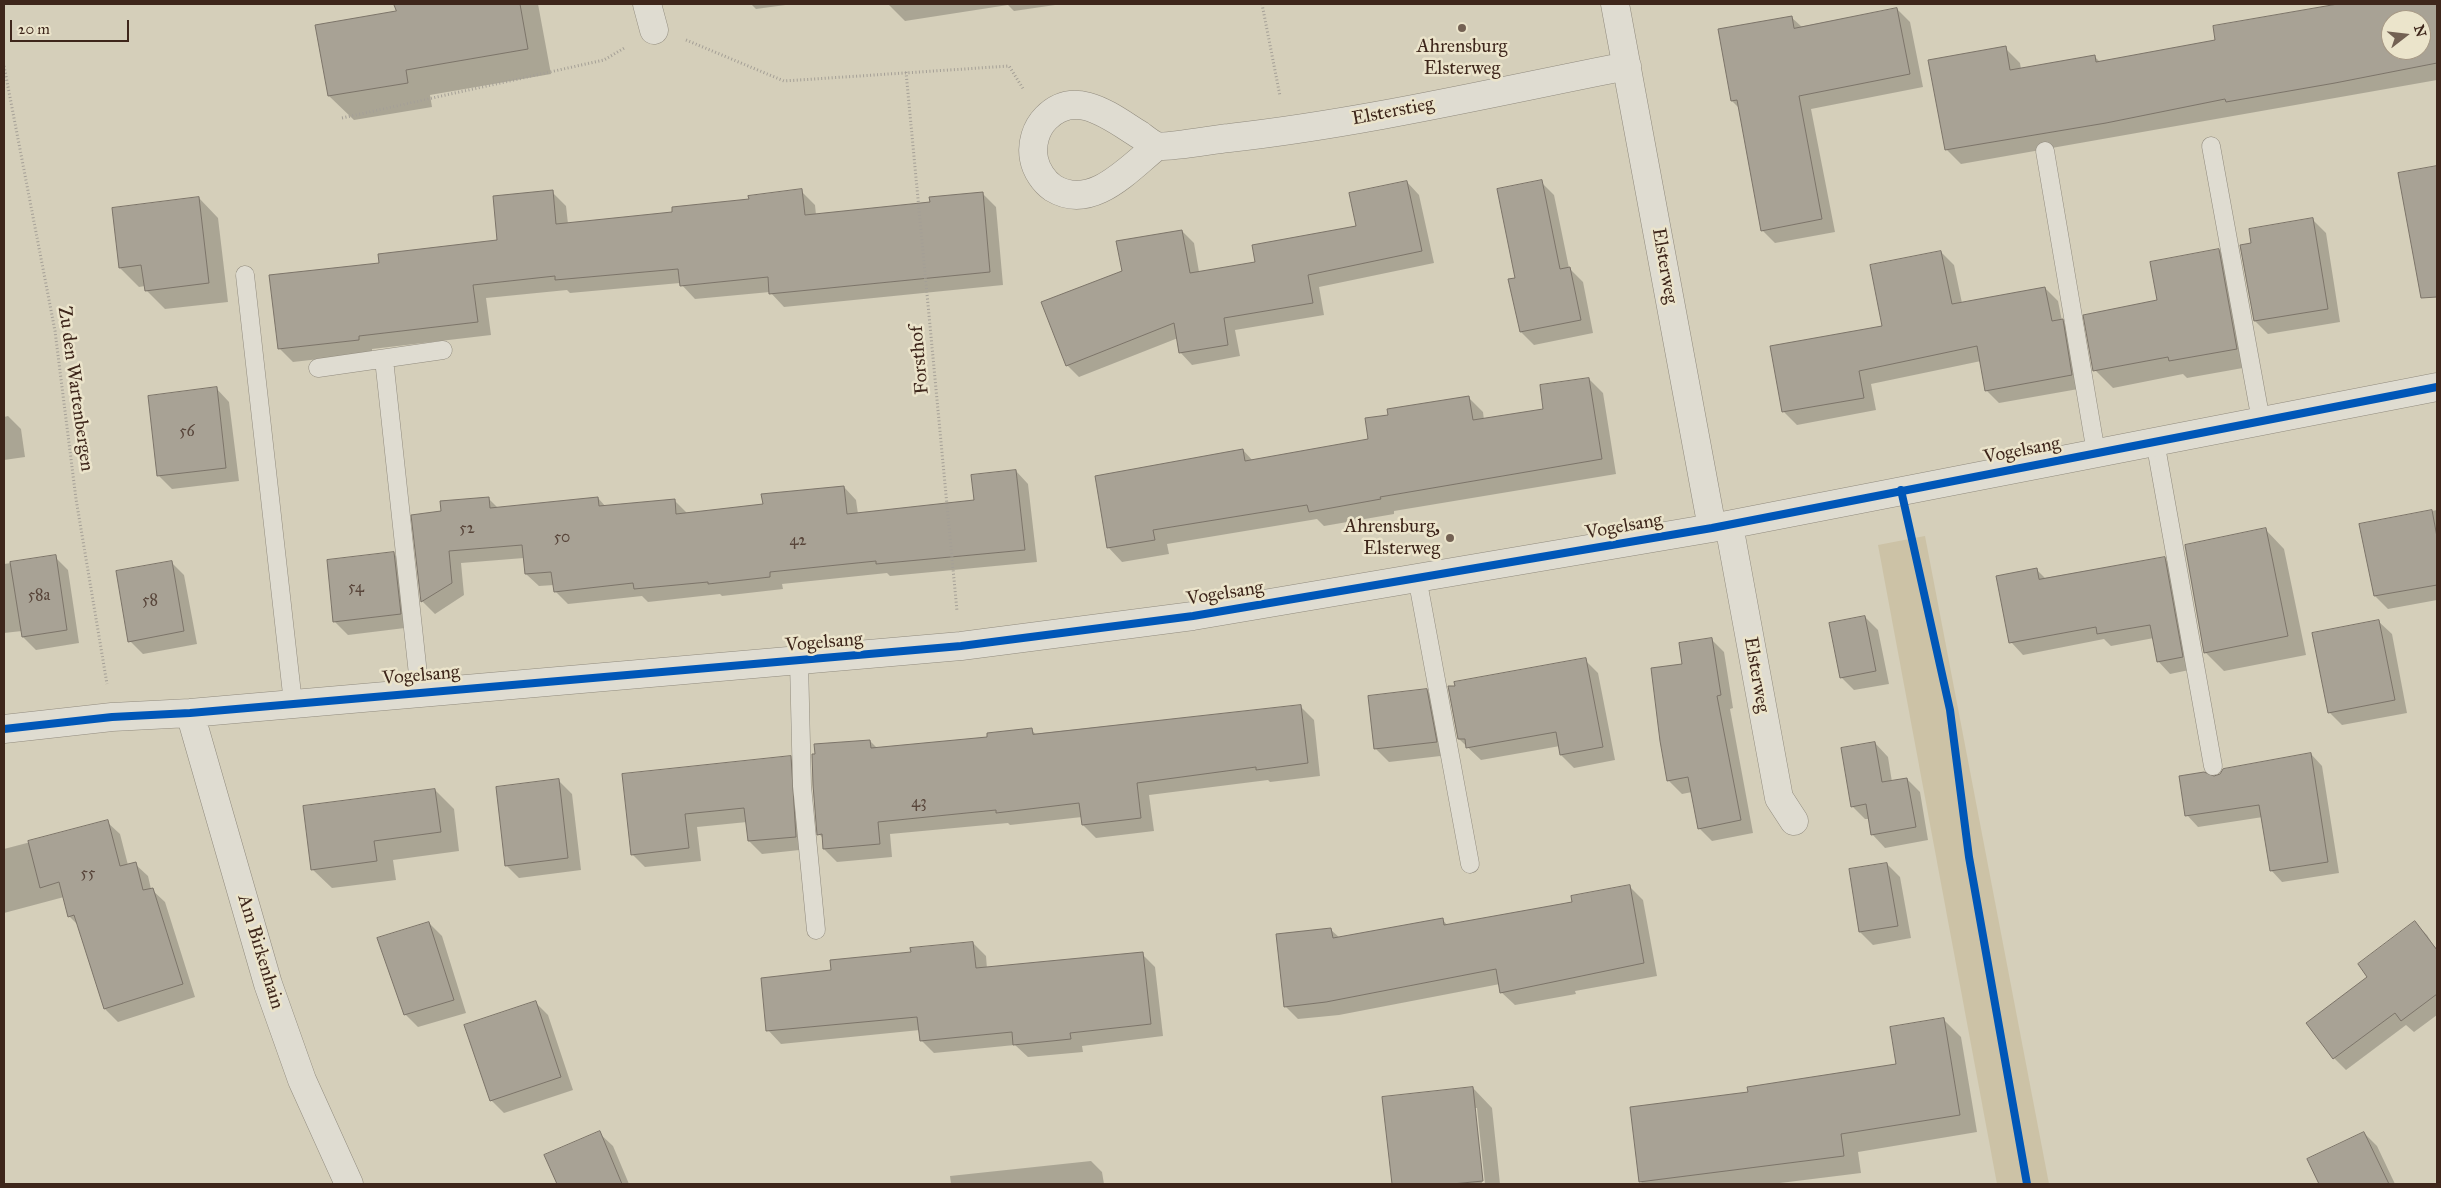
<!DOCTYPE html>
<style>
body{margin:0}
#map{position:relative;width:2441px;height:1188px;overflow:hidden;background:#d5cfba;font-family:"IM FELL Great Primer",serif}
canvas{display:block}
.frame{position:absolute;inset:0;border:5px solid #3e261b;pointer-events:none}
.north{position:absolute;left:2381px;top:10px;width:50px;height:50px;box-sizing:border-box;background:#ebe4cb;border:1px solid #a69885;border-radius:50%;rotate:74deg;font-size:14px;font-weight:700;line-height:20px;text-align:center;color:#3e261b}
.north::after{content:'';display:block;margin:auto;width:18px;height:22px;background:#736153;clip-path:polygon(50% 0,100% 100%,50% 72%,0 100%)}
.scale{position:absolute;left:10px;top:20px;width:119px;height:22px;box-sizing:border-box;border:2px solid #3e261b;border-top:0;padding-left:6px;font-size:15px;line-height:18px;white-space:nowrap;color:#3e261b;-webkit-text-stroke:4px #ebe4cb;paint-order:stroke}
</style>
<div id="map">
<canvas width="2441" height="1188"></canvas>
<div class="frame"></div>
<div class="north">N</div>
<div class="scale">20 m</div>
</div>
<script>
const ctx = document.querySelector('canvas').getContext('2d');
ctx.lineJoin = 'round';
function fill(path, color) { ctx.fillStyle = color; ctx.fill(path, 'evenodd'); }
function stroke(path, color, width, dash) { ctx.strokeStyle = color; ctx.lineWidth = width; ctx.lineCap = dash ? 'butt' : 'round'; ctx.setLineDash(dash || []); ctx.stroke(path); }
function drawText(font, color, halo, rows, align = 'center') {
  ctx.font = font + ' "IM FELL Great Primer",serif'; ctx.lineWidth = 5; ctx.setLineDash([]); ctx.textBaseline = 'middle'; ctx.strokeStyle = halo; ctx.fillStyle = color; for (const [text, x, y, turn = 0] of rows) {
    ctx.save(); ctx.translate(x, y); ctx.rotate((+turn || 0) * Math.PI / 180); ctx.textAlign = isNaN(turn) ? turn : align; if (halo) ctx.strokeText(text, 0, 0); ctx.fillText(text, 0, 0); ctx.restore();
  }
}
const green = new Path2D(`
 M 1925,536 L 2049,1184 L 1997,1184 L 1878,545 Z`);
const shadow = new Path2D(`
 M 396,4 L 538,4 L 551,74 L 430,95 L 432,107 L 354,120 L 329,96 L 317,26 L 397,12 Z
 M 751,4 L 793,4 L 756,9 Z
 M 888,4 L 1062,4 L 1014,11 L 1008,5 L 905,21 Z
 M 2346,4 L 2437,4 L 2437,80 L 1961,164 L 1946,149 L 2005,48 L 2020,63 L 2021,69 L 2095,57 L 2101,63 L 2216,41 L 2214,27 ZM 2391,20 L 2421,20 L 2421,50 L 2391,50 Z
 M 1897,9 L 1910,22 L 1923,87 L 1811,109 L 1835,232 L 1775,243 L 1762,230 L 1739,108 L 1732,101 L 1791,17 L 1802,27 Z
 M 2437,167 L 2437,285 L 2435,285 L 2400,174 Z
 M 1407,182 L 1419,195 L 1434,263 L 1319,287 L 1324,315 L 1235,330 L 1240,356 L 1192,365 L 1180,352 L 1178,338 L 1079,377 L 1067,365 L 1123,272 L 1182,231 L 1194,243 L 1199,272 L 1257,263 L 1357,227 Z
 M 1541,182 L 1554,195 L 1569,268 L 1583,282 L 1593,333 L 1534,345 L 1521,332 L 1510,280 L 1517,279 Z
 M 801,191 L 815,205 L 816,215 L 931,203 L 982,193 L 996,207 L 1003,285 L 784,307 L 770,292 L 695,299 L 680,283 L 570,293 L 567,290 L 486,298 L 491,335 L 372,349 L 372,353 L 293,362 L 280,349 L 380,264 L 499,241 L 552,192 L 566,206 L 568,224 L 674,213 Z
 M 199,198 L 218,218 L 228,302 L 165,309 L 146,290 L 145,286 L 139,287 L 120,268 Z
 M 2313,220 L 2326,233 L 2340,322 L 2268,334 L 2255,321 Z
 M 2219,250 L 2236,268 L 2254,366 L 2187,378 L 2183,374 L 2113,388 L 2095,370 L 2159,301 Z
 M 1941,252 L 1954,265 L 1962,303 L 2045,288 L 2058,301 L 2062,321 L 2075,333 L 2084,388 L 1999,403 L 1986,390 L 1981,361 L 1871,384 L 1876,410 L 1797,425 L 1784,412 L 1883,327 Z
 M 1589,379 L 1603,393 L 1616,474 L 1394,511 L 1394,514 L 1324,526 L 1317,519 L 1167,544 L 1169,554 L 1122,562 L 1108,547 L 1243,450 L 1253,461 L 1370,440 L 1389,416 L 1469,398 L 1483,412 L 1484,420 L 1544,410 Z
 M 216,388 L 229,402 L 239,481 L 172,489 L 159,476 Z
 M 8,416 L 21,429 L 25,457 L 4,460 L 4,417 Z
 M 1016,471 L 1028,484 L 1037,562 L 890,576 L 887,573 L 782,584 L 783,589 L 722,596 L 720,594 L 648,602 L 642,596 L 568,604 L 555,591 L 554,585 L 539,586 L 526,574 L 524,558 L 461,563 L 464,595 L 435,614 L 422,601 L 413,516 L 442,512 L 488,498 L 499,509 L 598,498 L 606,507 L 674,500 L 687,513 L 764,506 L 844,487 L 856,500 L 858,514 L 975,502 Z
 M 2437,510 L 2437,600 L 2388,609 L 2375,596 L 2361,525 Z
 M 2265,529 L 2284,549 L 2306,655 L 2224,671 L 2205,652 Z
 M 394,554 L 407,567 L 413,627 L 348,635 L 335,622 Z
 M 55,557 L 68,570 L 79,643 L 36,650 L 23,637 L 22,631 L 4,633 L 4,564 Z
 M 2165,559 L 2177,571 L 2194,669 L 2170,674 L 2158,661 L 2154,638 L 2111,646 L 2104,639 L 2023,655 L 2011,642 L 2037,570 L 2046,579 Z
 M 171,562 L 184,575 L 197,644 L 143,654 L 130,641 Z
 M 1865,617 L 1878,630 L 1889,684 L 1854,690 L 1841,677 Z
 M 2378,621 L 2392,634 L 2407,713 L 2342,725 L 2329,712 Z
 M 1711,639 L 1724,652 L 1733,708 L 1730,709 L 1753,833 L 1712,841 L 1699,828 L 1692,792 L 1682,794 L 1669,781 L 1684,665 Z
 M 1585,660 L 1598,673 L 1615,760 L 1574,768 L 1561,755 L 1560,746 L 1481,760 L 1459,739 Z
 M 1426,690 L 1440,703 L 1449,755 L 1389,762 L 1376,749 Z
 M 1300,706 L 1314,720 L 1320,776 L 1270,782 L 1268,780 L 1149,795 L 1154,831 L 1096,838 L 1083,825 L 1082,817 L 1010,825 L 1008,823 L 890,834 L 892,857 L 837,862 L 824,849 L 824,839 L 819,834 L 870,741 L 878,749 L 989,738 L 1031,730 L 1037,735 Z
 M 1875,743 L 1888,757 L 1892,782 L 1907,779 L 1920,792 L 1928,840 L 1885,848 L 1872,834 L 1869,819 L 1865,819 L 1852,806 Z
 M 2311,754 L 2322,766 L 2339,873 L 2282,882 L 2271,870 L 2263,817 L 2198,827 L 2187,815 L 2224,770 Z
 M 790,758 L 803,771 L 809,849 L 762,854 L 749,841 L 747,822 L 697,827 L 701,861 L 645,867 L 632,854 L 623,775 Z
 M 559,781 L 572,794 L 581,870 L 519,878 L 506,865 Z
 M 435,790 L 454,809 L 459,851 L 393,860 L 396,880 L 332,888 L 312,869 Z
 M 107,822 L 120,834 L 128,865 L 135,864 L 148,876 L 151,889 L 165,902 L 195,997 L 118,1022 L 105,1009 L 78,925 L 69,916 L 64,897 L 4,913 L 4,849 Z
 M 1887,864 L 1900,877 L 1911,938 L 1873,945 L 1860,932 Z
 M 1630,887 L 1643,900 L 1657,976 L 1575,991 L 1576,994 L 1515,1005 L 1501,992 L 1500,984 L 1339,1015 L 1298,1019 L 1285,1006 L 1331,930 L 1340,938 L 1442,919 L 1448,926 L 1574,903 Z
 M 429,923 L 442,936 L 466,1013 L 418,1027 L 405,1014 Z
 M 2415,923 L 2427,935 L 2437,951 L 2437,1015 L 2414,1032 L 2406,1025 L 2346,1070 L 2334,1058 L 2308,1023 L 2369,977 Z
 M 973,943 L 986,956 L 987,969 L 1142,954 L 1155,967 L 1163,1036 L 1082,1046 L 1083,1052 L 1028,1057 L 1015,1045 L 934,1053 L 921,1040 L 920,1030 L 781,1044 L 768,1030 L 833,971 L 912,953 Z
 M 535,1002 L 548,1015 L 573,1090 L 504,1113 L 491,1100 Z
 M 1943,1019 L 1961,1037 L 1977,1132 L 1858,1152 L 1861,1173 L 1772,1184 L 1643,1184 L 1640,1181 L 1749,1094 L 1898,1065 Z
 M 1473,1088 L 1492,1108 L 1500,1184 L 1485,1184 L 1477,1108 L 1474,1108 L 1482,1184 L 1393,1184 L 1384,1098 Z
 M 599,1133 L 613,1146 L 629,1184 L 558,1184 L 546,1155 Z
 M 2364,1133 L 2377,1146 L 2395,1184 L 2320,1184 L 2309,1159 Z
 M 1091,1161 L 1102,1172 L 1104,1184 L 951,1184 L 950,1176 Z`);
const building = new Path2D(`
 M 394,4 L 520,4 L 528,49 L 406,70 L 408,83 L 328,96 L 315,25 L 396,11 Z
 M 2338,4 L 2437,4 L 2437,63 L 2335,83 L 2226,102 L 2225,99 L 2106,123 L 1945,150 L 1928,60 L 2006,46 L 2010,70 L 2095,55 L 2096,62 L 2215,40 L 2213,26 ZM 2391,20 L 2421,20 L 2421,50 L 2391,50 Z
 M 1897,8 L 1910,74 L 1799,96 L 1822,219 L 1761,231 L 1737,100 L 1731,101 L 1718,29 L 1792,16 L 1794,28 Z
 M 2437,166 L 2437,297 L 2421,298 L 2398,173 Z
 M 1542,180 L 1560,269 L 1570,267 L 1581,320 L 1520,332 L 1508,279 L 1515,278 L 1497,189 Z
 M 1407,181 L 1422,251 L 1308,275 L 1313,303 L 1224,318 L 1228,345 L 1179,353 L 1174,323 L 1066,366 L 1041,302 L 1122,271 L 1116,241 L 1182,230 L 1190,273 L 1255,262 L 1252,245 L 1356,226 L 1349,193 Z
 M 802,189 L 805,215 L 930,202 L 929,197 L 983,192 L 990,272 L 769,294 L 768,277 L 680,286 L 678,269 L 555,280 L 555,276 L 473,285 L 478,322 L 359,336 L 359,340 L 278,349 L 269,275 L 379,263 L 378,254 L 497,240 L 493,196 L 553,190 L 556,224 L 672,212 L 672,207 L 749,199 L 748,196 Z
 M 199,197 L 209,283 L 145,291 L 141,265 L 119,268 L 112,208 Z
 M 2313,218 L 2328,309 L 2254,321 L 2240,245 L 2251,243 L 2249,229 Z
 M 2219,249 L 2237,349 L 2169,361 L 2168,357 L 2093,371 L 2083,315 L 2157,300 L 2150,262 Z
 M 1941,251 L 1952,304 L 2045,287 L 2052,321 L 2063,319 L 2072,375 L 1985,391 L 1977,346 L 1859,371 L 1864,398 L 1782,412 L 1770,346 L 1882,326 L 1870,265 Z
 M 1589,378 L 1602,459 L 1380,497 L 1381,499 L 1309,512 L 1307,505 L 1153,530 L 1155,540 L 1107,548 L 1095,476 L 1243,449 L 1245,461 L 1368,439 L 1365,418 L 1388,415 L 1387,409 L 1469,396 L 1473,420 L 1543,409 L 1540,385 Z
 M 217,387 L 226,468 L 157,476 L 148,396 Z
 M 1016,470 L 1025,550 L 876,564 L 876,561 L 770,572 L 770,577 L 708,584 L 708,582 L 634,589 L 633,583 L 554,592 L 551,572 L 525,574 L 522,545 L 449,551 L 452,583 L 421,602 L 411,515 L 441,511 L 440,501 L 489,497 L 490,508 L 598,497 L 599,506 L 675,499 L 676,514 L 763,504 L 761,494 L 844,486 L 847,514 L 974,500 L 971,475 Z
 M 2432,510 L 2437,537 L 2437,585 L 2374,596 L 2359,524 Z
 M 2266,528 L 2288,636 L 2204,653 L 2185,545 Z
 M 394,552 L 401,614 L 333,622 L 327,560 Z
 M 56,555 L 67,630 L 22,637 L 10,562 Z
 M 2165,557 L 2183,657 L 2157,662 L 2150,625 L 2097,634 L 2096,627 L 2009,643 L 1996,576 L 2037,568 L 2039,579 Z
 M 172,561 L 184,631 L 128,642 L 116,571 Z
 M 1865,616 L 1876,671 L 1840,678 L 1829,623 Z
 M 2379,620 L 2395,700 L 2328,713 L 2312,633 Z
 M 1712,638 L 1721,695 L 1717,696 L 1741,820 L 1698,829 L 1688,777 L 1667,781 L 1660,741 L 1651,668 L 1682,664 L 1679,643 Z
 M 1586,658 L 1603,747 L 1560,755 L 1556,732 L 1466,748 L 1465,739 L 1458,739 L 1448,686 L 1455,686 L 1454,682 Z
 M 1427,689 L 1437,742 L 1374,749 L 1368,696 Z
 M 1301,705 L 1308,763 L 1256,770 L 1256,767 L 1137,783 L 1141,818 L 1082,825 L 1079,803 L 996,813 L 996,810 L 878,822 L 880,844 L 823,849 L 822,834 L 817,835 L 813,785 L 812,754 L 815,754 L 814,744 L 870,740 L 871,748 L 987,737 L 987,733 L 1032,728 L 1033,734 Z
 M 1875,742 L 1882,782 L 1907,778 L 1916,827 L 1871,835 L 1866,804 L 1851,807 L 1841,748 Z
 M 2311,753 L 2328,862 L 2270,871 L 2259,805 L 2185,816 L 2179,776 L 2204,772 L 2214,776 L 2220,774 L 2223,769 Z
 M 791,756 L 796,837 L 748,841 L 744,808 L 685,814 L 689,848 L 631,855 L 622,774 Z
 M 559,779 L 568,858 L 505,866 L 496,787 Z
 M 435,789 L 441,832 L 374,841 L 377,861 L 311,870 L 303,806 Z
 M 108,820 L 120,866 L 136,862 L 143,890 L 153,888 L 183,984 L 104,1009 L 74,915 L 68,917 L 59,882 L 40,888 L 28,841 Z
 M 1887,863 L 1898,926 L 1859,932 L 1849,869 Z
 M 1630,885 L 1644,963 L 1500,993 L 1496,969 L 1326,1002 L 1284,1007 L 1276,934 L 1331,928 L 1333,938 L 1443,918 L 1444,925 L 1572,902 L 1571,896 Z
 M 2415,921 L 2437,950 L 2437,994 L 2401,1021 L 2395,1013 L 2333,1059 L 2306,1023 L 2367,977 L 2358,964 Z
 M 429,922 L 454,1000 L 404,1015 L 377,938 Z
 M 973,942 L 976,968 L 1143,952 L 1151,1024 L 1070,1033 L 1071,1039 L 1013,1045 L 1012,1032 L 920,1041 L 917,1017 L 766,1031 L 761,978 L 831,970 L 830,960 L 911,952 L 910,948 Z
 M 536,1001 L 561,1077 L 490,1101 L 464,1025 Z
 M 1944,1018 L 1960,1115 L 1841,1134 L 1844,1156 L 1639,1182 L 1630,1107 L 1748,1092 L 1747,1087 L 1896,1064 L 1890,1027 Z
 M 1473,1087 L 1483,1181 L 1452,1184 L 1392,1184 L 1382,1097 Z
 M 600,1131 L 622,1184 L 557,1184 L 544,1155 Z
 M 2364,1132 L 2389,1184 L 2319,1184 L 2307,1159 Z`);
const path = new Path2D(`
 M 1262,4 L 1280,96
 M 686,40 L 784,81 L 1009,66 L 1024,90
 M 4,66 L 55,331 L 76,499 L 107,684
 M 906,72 L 957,611
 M 342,118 L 604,60 L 626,47`);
const service = new Path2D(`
 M 2211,146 L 2261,421
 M 2045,151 L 2096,453
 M 245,275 L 293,703
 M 384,359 L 420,693
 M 318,368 L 443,350
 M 2155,441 L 2213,766
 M 1417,577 L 1470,864
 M 799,662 L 802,786 L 816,930`);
const minor = new Path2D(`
 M 647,4 L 654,30
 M 1615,4 L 1712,528
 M 1157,146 C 1129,168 1092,212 1053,188 C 1044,182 1036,170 1034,159 C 1031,144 1036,128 1046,118 C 1076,87 1112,118 1140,135 C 1144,138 1151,144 1157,146 C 1166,148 1216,139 1229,138 C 1363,123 1495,92 1627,66
 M 1729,525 L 1779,798 L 1794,821
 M 190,713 L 268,984 L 302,1080 L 349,1184
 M 4,729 L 112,717 L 190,713 L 961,646 L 1193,616 L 1712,528 L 2437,387`);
const cycleway = new Path2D(`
 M 1901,490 L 1950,710 L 1969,857 L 2027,1184
 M 4,729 L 112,717 L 190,713 L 961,646 L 1193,616 L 1712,528 L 2437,387`);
const markers = [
 [1462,28,5,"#736153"],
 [1450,538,5,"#736153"]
];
const numberNames = [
 ["56",187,432],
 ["52",467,529],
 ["50",562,538],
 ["42",798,541],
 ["54",356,588],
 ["58a",39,596],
 ["58",150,601],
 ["43",919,803],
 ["55",88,874]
];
const poiNames = [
 ["Ahrensburg",1462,47],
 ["Elsterweg",1462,69],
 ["Ahrensburg,",1440,527,"right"],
 ["Elsterweg",1440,549,"right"]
];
const streetNames = [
 ["Elsterstieg",1393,112,-11],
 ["Elsterweg",1664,266,80],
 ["Forsthof",920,360,-95],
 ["Zu den Wartenbergen",75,389,82],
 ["Vogelsang",2022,451,-11],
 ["Vogelsang",1624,527,-10],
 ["Vogelsang",1225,594,-9],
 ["Vogelsang",824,643,-5],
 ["Elsterweg",1756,675,80],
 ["Vogelsang",421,676,-5],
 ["Am Birkenhain",260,952,73]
];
fill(green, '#ccc2a6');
fill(shadow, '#0003');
fill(building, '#a8a295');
stroke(building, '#7c7469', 1);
stroke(service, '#918b7e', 19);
stroke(minor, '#918b7e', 29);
stroke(path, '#a49f96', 3, [1, 2.5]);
stroke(service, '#dfdcd1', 18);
stroke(minor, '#dfdcd1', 28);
stroke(cycleway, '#0057b8', 8);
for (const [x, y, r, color] of markers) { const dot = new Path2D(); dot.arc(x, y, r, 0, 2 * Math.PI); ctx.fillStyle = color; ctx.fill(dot); stroke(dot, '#ebe4cb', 2); }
drawText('16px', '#58453a', null, numberNames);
drawText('19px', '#3e261b', '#ebe4cb', poiNames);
drawText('19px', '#3e261b', '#ebe4cb', streetNames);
</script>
